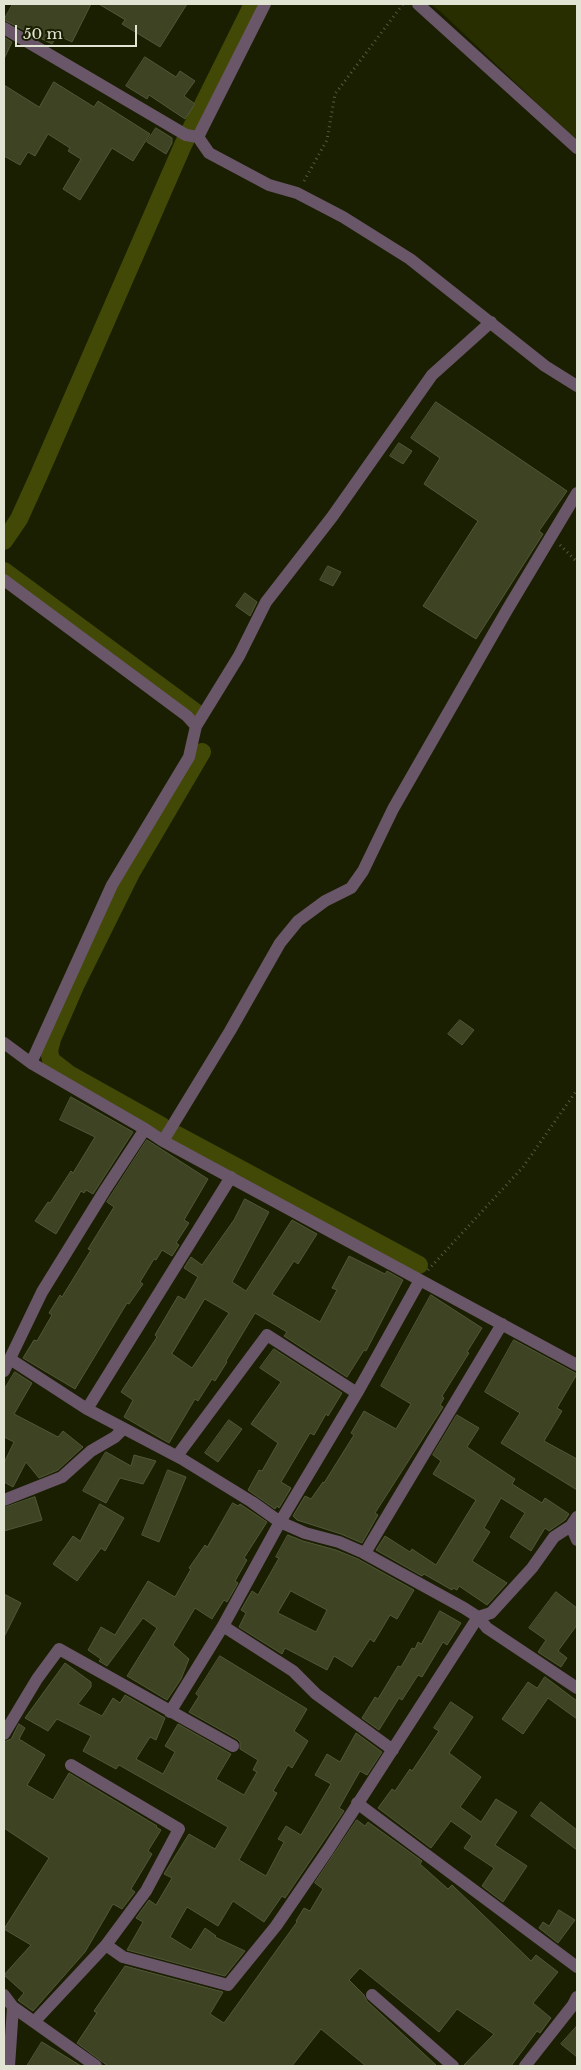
<!DOCTYPE html>
<style>
body{margin:0}
#map{position:relative;width:581px;height:2070px;overflow:hidden;background:#1b1f02;font-family:"Libre Baskerville",serif}
canvas{display:block}
.frame{position:absolute;inset:0;border:5px solid #e1e4d2;pointer-events:none}
.scale{position:absolute;left:15px;top:25px;width:122px;height:22px;box-sizing:border-box;border:2px solid #e1e4d2;border-top:0;padding-left:6px;font-size:15px;line-height:18px;white-space:nowrap;color:#e1e4d2;-webkit-text-stroke:4px #1b1f02;paint-order:stroke}
</style>
<div id="map">
<canvas width="581" height="2070"></canvas>
<div class="frame"></div>
<div class="scale">50 m</div>
</div>
<script>
const ctx = document.querySelector('canvas').getContext('2d');
ctx.lineJoin = 'round';
function fill(path, color) { ctx.fillStyle = color; ctx.fill(path, 'evenodd'); }
function stroke(path, color, width, dash) { ctx.strokeStyle = color; ctx.lineWidth = width; ctx.lineCap = dash ? 'butt' : 'round'; ctx.setLineDash(dash || []); ctx.stroke(path); }
const green = new Path2D(`
 M 431,4 L 577,4 L 577,141 L 442,13 Z`);
const canal = new Path2D(`
 M 4,541 L 19,519 L 38,477 L 183,145 L 253,4
 M 4,571 L 198,714
 M 162,1126 L 69,1074 L 51,1060 L 49,1051 L 52,1039 L 76,984 L 131,873 L 202,752
 M 177,1135 L 419,1265`);
const building = new Path2D(`
 M 13,4 L 91,4 L 72,42 L 57,35 L 52,44 L 4,20 Z
 M 99,4 L 187,4 L 160,47 L 122,24 L 125,20 Z
 M 4,37 L 12,42 L 4,59 Z
 M 145,57 L 176,77 L 180,71 L 195,81 L 184,96 L 195,104 L 185,119 L 149,95 L 147,99 L 126,86 Z
 M 54,82 L 94,107 L 98,101 L 150,134 L 133,161 L 112,148 L 80,200 L 63,189 L 81,159 L 68,151 L 70,148 L 48,134 L 35,156 L 28,152 L 20,165 L 4,156 L 4,85 L 39,107 Z
 M 156,128 L 172,138 L 172,143 L 166,154 L 147,142 Z
 M 436,402 L 567,491 L 539,531 L 543,534 L 476,639 L 423,606 L 478,521 L 424,484 L 440,458 L 411,438 Z
 M 399,443 L 412,451 L 403,464 L 390,456 Z
 M 328,566 L 341,572 L 333,586 L 320,580 Z
 M 245,593 L 257,602 L 250,616 L 236,606 Z
 M 460,1020 L 474,1030 L 462,1045 L 448,1034 Z
 M 71,1097 L 133,1132 L 93,1194 L 86,1190 L 84,1193 L 81,1191 L 56,1234 L 35,1221 L 48,1202 L 50,1203 L 71,1171 L 73,1173 L 95,1137 L 60,1120 Z
 M 147,1140 L 208,1179 L 184,1220 L 189,1223 L 176,1243 L 179,1245 L 172,1256 L 162,1250 L 156,1260 L 154,1259 L 140,1282 L 143,1284 L 129,1304 L 127,1303 L 75,1389 L 23,1358 L 34,1340 L 37,1341 L 52,1315 L 49,1313 L 60,1295 L 62,1297 L 91,1250 L 88,1249 L 114,1207 L 107,1202 Z
 M 245,1199 L 269,1212 L 232,1282 L 246,1291 L 292,1220 L 317,1234 L 298,1264 L 294,1261 L 272,1294 L 320,1322 L 337,1290 L 332,1288 L 349,1256 L 385,1274 L 387,1271 L 403,1280 L 366,1351 L 364,1350 L 347,1377 L 284,1336 L 287,1332 L 255,1313 L 226,1361 L 227,1362 L 215,1381 L 212,1379 L 198,1401 L 195,1399 L 169,1443 L 124,1417 L 133,1400 L 121,1392 L 157,1337 L 155,1335 L 178,1296 L 185,1300 L 198,1277 L 184,1268 L 191,1257 L 202,1265 L 234,1220 ZM 205,1299 L 229,1313 L 192,1368 L 172,1354 Z
 M 431,1295 L 482,1328 L 467,1352 L 469,1353 L 442,1396 L 444,1398 L 440,1405 L 443,1407 L 375,1513 L 378,1515 L 362,1543 L 341,1534 L 297,1520 L 293,1516 L 305,1496 L 311,1499 L 323,1482 L 324,1483 L 354,1435 L 351,1433 L 364,1411 L 396,1429 L 411,1404 L 381,1386 Z
 M 514,1340 L 577,1374 L 557,1408 L 562,1411 L 544,1441 L 577,1459 L 577,1490 L 501,1443 L 520,1413 L 485,1392 Z
 M 274,1349 L 342,1393 L 328,1416 L 326,1414 L 314,1435 L 310,1433 L 281,1482 L 291,1488 L 279,1508 L 277,1506 L 275,1509 L 248,1490 L 259,1470 L 262,1471 L 278,1443 L 251,1424 L 281,1382 L 260,1368 Z
 M 15,1372 L 32,1383 L 14,1414 L 58,1437 L 63,1431 L 83,1447 L 58,1470 L 39,1478 L 26,1462 L 13,1487 L 4,1482 L 4,1463 L 14,1442 L 4,1437 L 4,1390 Z
 M 457,1415 L 479,1428 L 467,1447 L 515,1479 L 512,1484 L 542,1503 L 545,1498 L 569,1514 L 565,1520 L 549,1531 L 545,1528 L 531,1551 L 510,1537 L 525,1513 L 501,1498 L 484,1528 L 490,1532 L 472,1561 L 507,1583 L 487,1605 L 459,1586 L 457,1590 L 453,1588 L 452,1590 L 424,1574 L 422,1576 L 376,1550 L 385,1536 L 410,1552 L 412,1549 L 436,1565 L 476,1500 L 433,1474 L 441,1461 L 433,1455 Z
 M 229,1420 L 242,1429 L 218,1462 L 205,1453 Z
 M 106,1452 L 131,1466 L 134,1455 L 156,1461 L 143,1484 L 120,1478 L 106,1503 L 83,1491 Z
 M 168,1470 L 186,1477 L 159,1542 L 142,1535 Z
 M 35,1497 L 42,1520 L 4,1531 L 4,1508 Z
 M 233,1503 L 238,1506 L 240,1504 L 267,1522 L 244,1558 L 247,1560 L 235,1581 L 238,1583 L 227,1602 L 224,1600 L 212,1619 L 195,1608 L 173,1645 L 189,1659 L 181,1679 L 167,1700 L 127,1676 L 157,1628 L 143,1618 L 107,1666 L 99,1661 L 101,1659 L 88,1650 L 101,1627 L 115,1635 L 148,1581 L 175,1597 L 191,1569 L 189,1568 L 205,1545 L 207,1547 Z
 M 100,1504 L 124,1518 L 105,1551 L 101,1548 L 77,1581 L 53,1564 L 73,1536 L 80,1541 Z
 M 288,1535 L 303,1541 L 336,1550 L 358,1559 L 414,1590 L 397,1619 L 390,1615 L 374,1642 L 370,1639 L 352,1667 L 334,1656 L 327,1670 L 285,1648 L 282,1654 L 239,1627 L 246,1613 L 241,1610 L 252,1591 L 258,1595 L 279,1558 L 276,1557 ZM 291,1591 L 327,1610 L 316,1632 L 278,1613 Z
 M 556,1592 L 577,1608 L 577,1625 L 558,1651 L 567,1658 L 561,1667 L 538,1652 L 546,1640 L 529,1628 Z
 M 4,1594 L 21,1603 L 4,1637 Z
 M 440,1611 L 461,1623 L 447,1645 L 443,1642 L 422,1677 L 418,1675 L 402,1700 L 399,1698 L 379,1730 L 362,1718 L 375,1697 L 378,1699 L 398,1666 L 401,1667 L 412,1648 L 415,1649 L 418,1642 L 421,1644 Z
 M 220,1656 L 307,1709 L 294,1731 L 308,1741 L 292,1768 L 288,1765 L 273,1791 L 277,1793 L 239,1860 L 266,1876 L 284,1842 L 278,1839 L 286,1826 L 301,1835 L 331,1784 L 315,1775 L 327,1754 L 340,1762 L 356,1733 L 382,1752 L 367,1775 L 360,1771 L 339,1808 L 344,1811 L 285,1898 L 282,1896 L 264,1922 L 233,1901 L 218,1926 L 187,1907 L 170,1937 L 191,1950 L 205,1928 L 216,1936 L 215,1937 L 245,1951 L 225,1976 L 127,1950 L 143,1922 L 136,1918 L 149,1900 L 156,1905 L 172,1878 L 164,1874 L 189,1834 L 215,1849 L 228,1827 L 119,1765 L 116,1769 L 83,1751 L 91,1736 L 57,1719 L 48,1731 L 25,1718 L 65,1663 L 91,1682 L 91,1687 L 78,1704 L 102,1716 L 113,1698 L 120,1703 L 125,1695 L 165,1718 L 156,1740 L 150,1737 L 136,1759 L 163,1774 L 175,1752 L 165,1746 L 178,1724 L 231,1754 L 216,1779 L 244,1795 L 257,1772 L 253,1770 L 258,1760 L 240,1749 L 240,1742 L 237,1739 L 189,1712 L 199,1696 L 196,1694 Z
 M 545,1677 L 577,1701 L 577,1719 L 548,1698 L 523,1734 L 502,1719 L 528,1682 L 537,1688 Z
 M 451,1702 L 473,1717 L 449,1753 L 481,1777 L 460,1807 L 481,1822 L 496,1799 L 517,1812 L 495,1845 L 527,1866 L 503,1902 L 482,1886 L 494,1868 L 464,1848 L 472,1836 L 451,1821 L 431,1848 L 378,1808 L 392,1789 L 395,1791 L 410,1769 L 412,1771 L 439,1731 L 434,1728 Z
 M 19,1724 L 25,1728 L 19,1739 L 45,1755 L 27,1785 L 53,1800 L 69,1773 L 157,1826 L 156,1827 L 161,1830 L 148,1851 L 152,1854 L 131,1889 L 135,1892 L 122,1909 L 113,1904 L 85,1952 L 33,2011 L 19,2001 L 18,2000 L 24,1993 L 4,1975 L 31,1945 L 4,1929 L 49,1858 L 4,1828 L 4,1742 L 11,1739 Z
 M 541,1802 L 577,1830 L 577,1850 L 531,1816 Z
 M 357,1820 L 365,1826 L 368,1822 L 422,1861 L 420,1864 L 448,1889 L 452,1885 L 531,1961 L 536,1955 L 558,1972 L 533,2003 L 551,2018 L 540,2033 L 537,2031 L 511,2066 L 463,2066 L 494,2034 L 457,2009 L 439,2032 L 360,1968 L 349,1980 L 364,1995 L 367,2001 L 437,2066 L 366,2066 L 321,2029 L 292,2066 L 108,2066 L 77,2043 L 97,2013 L 94,2011 L 125,1966 L 223,1992 L 210,2014 L 224,2023 L 297,1922 L 296,1921 L 304,1908 L 310,1911 L 323,1889 L 315,1883 Z
 M 559,1910 L 575,1920 L 558,1943 L 539,1928 L 543,1922 L 549,1926 Z
 M 577,2026 L 577,2057 L 561,2044 Z
 M 42,2042 L 81,2066 L 27,2066 Z`);
const path = new Path2D(`
 M 304,181 L 327,140 L 335,94 L 403,4
 M 560,545 L 577,562
 M 428,1270 L 523,1167 L 577,1090`);
const minor = new Path2D(`
 M 418,4 L 577,148
 M 4,28 L 186,135 L 198,137 L 265,4
 M 198,137 L 209,153 L 269,185 L 297,193 L 343,217 L 410,259 L 545,366 L 577,386
 M 4,580 L 187,716 L 196,726 L 189,757 L 112,885 L 31,1063
 M 196,726 L 239,656 L 266,602 L 332,517 L 432,375 L 491,322
 M 4,1043 L 31,1063 L 145,1129 L 163,1141 L 577,1365
 M 163,1141 L 230,1031 L 280,943 L 298,921 L 325,901 L 351,888 L 363,871 L 393,809 L 507,610 L 577,493
 M 10,1359 L 87,1409 L 182,1459 L 252,1502 L 280,1522 L 305,1533 L 339,1542 L 362,1552 L 464,1608 L 478,1617 L 487,1628 L 577,1688
 M 4,1371 L 42,1292 L 105,1190 L 145,1129
 M 87,1409 L 231,1177
 M 177,1456 L 267,1335 L 357,1393
 M 4,1500 L 62,1477 L 91,1451 L 115,1437 L 123,1429
 M 571,1526 L 577,1540
 M 365,1553 L 502,1324
 M 223,1626 L 293,1671 L 316,1694 L 393,1750
 M 170,1712 L 223,1626 L 280,1522 L 357,1393 L 420,1280
 M 4,1734 L 37,1679 L 59,1649 L 233,1746
 M 357,1803 L 577,1967
 M 106,1945 L 123,1957 L 228,1985 L 276,1926 L 328,1850 L 478,1617 L 491,1613 L 532,1568 L 554,1537 L 571,1526 L 577,1517
 M 4,1995 L 13,2007 L 96,2066
 M 372,1995 L 453,2066
 M 34,2022 L 106,1945 L 146,1891 L 179,1829 L 71,1765
 M 9,2066 L 13,2007
 M 525,2066 L 573,2005 L 577,1997`);
fill(green, '#282e00');
stroke(canal, '#424906', 18);
fill(building, '#3e4324');
stroke(building, '#515738', 1);
stroke(path, '#575a41', 3, [1, 4]);
stroke(minor, '#695668', 12);
</script>
